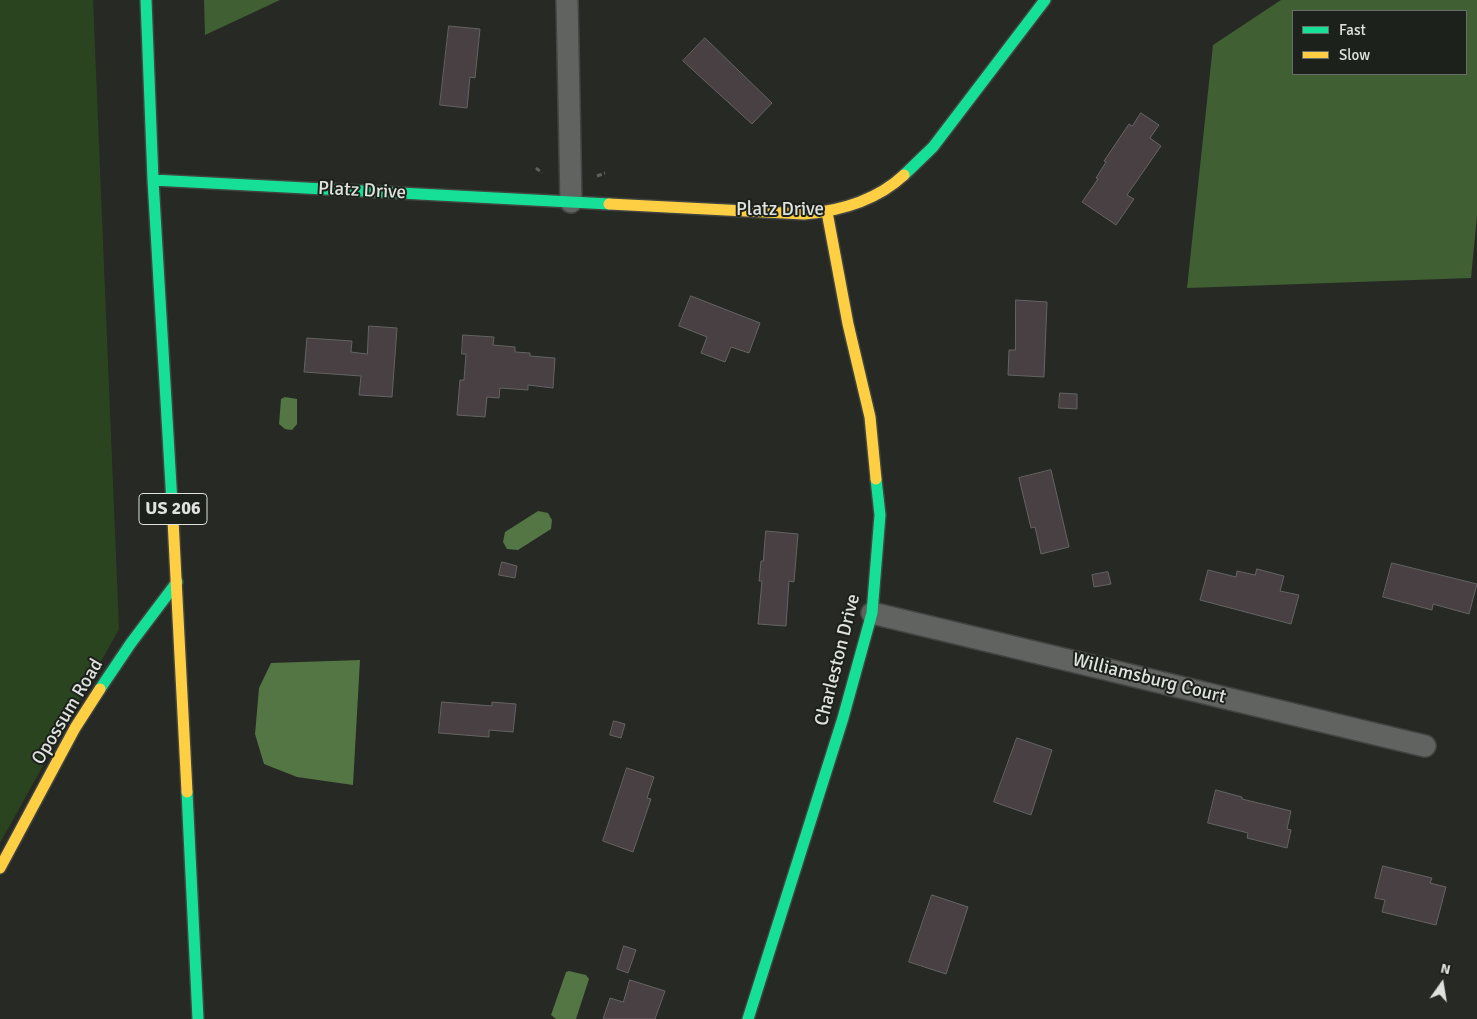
<!DOCTYPE html>
<style>
body{margin:0}
#map{position:relative;width:1477px;height:1019px;overflow:hidden;background:#272925;font-family:Signika,sans-serif}
canvas{display:block}
.legend{position:absolute;left:1292px;top:10px;width:175px;height:65px;box-sizing:border-box;background:#1c211b;border:1px solid #6a6e69;margin:0;padding:6px 9px;list-style:none;font-size:15px;color:#dfe2de}
.legend li{display:flex;align-items:center;gap:10px;height:25px}
.legend b{width:25px;border:1px solid #6a6e69}
.north{position:absolute;left:1417px;top:959px;width:50px;height:50px;-webkit-text-stroke:4px #1c211b;paint-order:stroke;rotate:13deg;font-size:14px;font-weight:700;line-height:20px;text-align:center;color:#dfe2de}
.north::after{content:'';display:block;margin:auto;width:18px;height:22px;background:#dfe2de;clip-path:polygon(50% 0,100% 100%,50% 72%,0 100%)}
</style>
<div id="map">
<canvas width="1477" height="1019"></canvas>
<ul class="legend">
<li><b style="height:6px;background:#16e098"></b>Fast</li>
<li><b style="height:6px;background:#ffcf43"></b>Slow</li>
</ul>
<div class="north">N</div>
</div>
<script>
const ctx = document.querySelector('canvas').getContext('2d');
ctx.lineJoin = 'round';
function fill(path, color) { ctx.fillStyle = color; ctx.fill(path, 'evenodd'); }
function stroke(path, color, width, dash) { ctx.strokeStyle = color; ctx.lineWidth = width; ctx.lineCap = dash ? 'butt' : 'round'; ctx.setLineDash(dash || []); ctx.stroke(path); }
function drawText(font, color, halo, rows, align = 'center') {
  ctx.font = font + ' Signika,sans-serif'; ctx.lineWidth = 4; ctx.setLineDash([]); ctx.textBaseline = 'middle'; ctx.strokeStyle = halo; ctx.fillStyle = color; for (const [text, x, y, turn = 0] of rows) {
    ctx.save(); ctx.translate(x, y); ctx.rotate((+turn || 0) * Math.PI / 180); ctx.textAlign = isNaN(turn) ? turn : align; if (halo) ctx.strokeText(text, 0, 0); ctx.fillText(text, 0, 0); ctx.restore();
  }
}
const green = new Path2D(`
 M 0,0 L 93,0 L 119,629 L 0,843 Z`);
const forest = new Path2D(`
 M 204,0 L 280,0 L 205,35 Z
 M 1281,0 L 1477,0 L 1477,216 L 1471,278 L 1187,288 L 1213,45 ZM 1466,11 L 1466,74 L 1293,74 L 1293,11 Z`);
const water = new Path2D(`
 M 285,397 L 297,399 L 297,424 L 292,430 L 285,429 L 279,424 L 281,399 Z
 M 538,511 L 548,513 L 552,520 L 551,529 L 518,550 L 507,549 L 503,542 L 505,532 Z
 M 360,660 L 353,785 L 297,777 L 264,764 L 255,734 L 259,688 L 271,663 Z
 M 569,971 L 586,975 L 589,979 L 576,1019 L 556,1019 L 551,1015 L 566,972 Z`);
const building = new Path2D(`
 M 449,26 L 480,29 L 475,78 L 470,77 L 467,108 L 440,105 Z
 M 705,38 L 772,103 L 752,124 L 683,61 Z
 M 1141,113 L 1159,125 L 1150,138 L 1161,146 L 1127,195 L 1134,199 L 1116,225 L 1082,202 L 1098,179 L 1096,178 L 1106,162 L 1104,161 L 1129,124 L 1132,126 Z
 M 691,296 L 760,323 L 749,353 L 731,347 L 725,362 L 701,353 L 707,337 L 679,326 Z
 M 1016,300 L 1047,302 L 1044,377 L 1008,375 L 1009,350 L 1015,350 Z
 M 369,326 L 397,328 L 392,397 L 359,395 L 361,376 L 304,372 L 307,338 L 352,341 L 351,352 L 367,354 Z
 M 463,335 L 494,337 L 493,345 L 515,347 L 515,352 L 530,353 L 530,356 L 555,358 L 553,388 L 528,385 L 528,390 L 500,388 L 499,398 L 487,397 L 485,417 L 457,415 L 460,380 L 464,380 L 466,354 L 462,354 Z
 M 1060,393 L 1077,394 L 1077,409 L 1059,408 Z
 M 1051,470 L 1069,547 L 1041,554 L 1035,527 L 1031,528 L 1019,478 Z
 M 766,531 L 798,534 L 794,582 L 789,581 L 786,626 L 758,624 L 762,581 L 759,581 L 761,561 L 763,561 Z
 M 502,562 L 517,566 L 515,578 L 499,575 Z
 M 1392,563 L 1477,584 L 1469,614 L 1433,604 L 1432,610 L 1383,597 Z
 M 1257,569 L 1284,576 L 1280,591 L 1299,595 L 1291,624 L 1200,600 L 1208,570 L 1236,577 L 1237,571 L 1255,575 Z
 M 1108,572 L 1111,584 L 1094,587 L 1092,575 Z
 M 442,702 L 492,706 L 492,702 L 516,704 L 513,732 L 489,730 L 489,737 L 439,733 Z
 M 614,721 L 625,724 L 621,738 L 610,735 Z
 M 1017,738 L 1052,750 L 1031,815 L 994,802 Z
 M 627,768 L 654,777 L 647,798 L 651,799 L 633,852 L 603,841 Z
 M 1216,790 L 1242,797 L 1242,799 L 1291,811 L 1287,829 L 1291,830 L 1287,848 L 1247,838 L 1248,833 L 1208,823 Z
 M 1383,866 L 1432,878 L 1430,883 L 1446,887 L 1436,925 L 1382,912 L 1385,900 L 1375,898 Z
 M 932,895 L 968,907 L 946,974 L 909,962 Z
 M 624,946 L 636,950 L 628,973 L 617,969 Z
 M 630,980 L 665,991 L 655,1019 L 603,1019 L 610,998 L 623,1002 Z`);
const path = new Path2D(`
 M 536,168 L 542,173
 M 597,176 L 605,173`);
const street = new Path2D(`
 M 567,0 L 571,202
 M 872,613 L 1425,746`);
const fast = new Path2D(`
 M 146,0 L 153,180 L 173,520
 M 904,175 L 933,147 L 1045,0
 M 153,180 L 609,204
 M 100,689 L 131,643 L 177,582
 M 187,792 L 198,1019
 M 748,1019 L 843,718 L 872,613 L 880,515 L 876,479`);
const slow = new Path2D(`
 M 609,204 L 804,214 C 840,211 877,200 904,175
 M 827,212 L 848,324 L 870,417 L 876,479
 M 173,520 L 187,792
 M 0,868 L 75,728 L 100,689`);
const shields = [
 [173,509,68]
];
const shieldNames = [
 ["US 206",173,509]
];
const streetNames = [
 ["Platz Drive",362,191,3],
 ["Platz Drive",780,210],
 ["Charleston Drive",838,660,-76],
 ["Williamsburg Court",1149,679,14],
 ["Opossum Road",68,712,-59]
];
fill(green, '#2b4420');
fill(forest, '#405f32');
fill(water, '#547544');
fill(building, '#494044');
stroke(building, '#646463', 1);
stroke(street, '#414440', 24);
stroke(fast, '#414440', 14);
stroke(slow, '#414440', 14);
stroke(path, '#5e605d', 3, [5, 2.5]);
stroke(street, '#616360', 21);
stroke(fast, '#16e098', 11);
stroke(slow, '#ffcf43', 11);
for (const [x, y, w] of shields) { const box = new Path2D(); box.roundRect(x - w / 2, y - 15.5, w, 31, 4); ctx.fillStyle = '#1c211b'; ctx.fill(box); stroke(box, '#dfe2de', 1); }
drawText('bold 18px', '#dfe2de', null, shieldNames);
drawText('19px', '#dfe2de', '#1c211b', streetNames);
</script>
